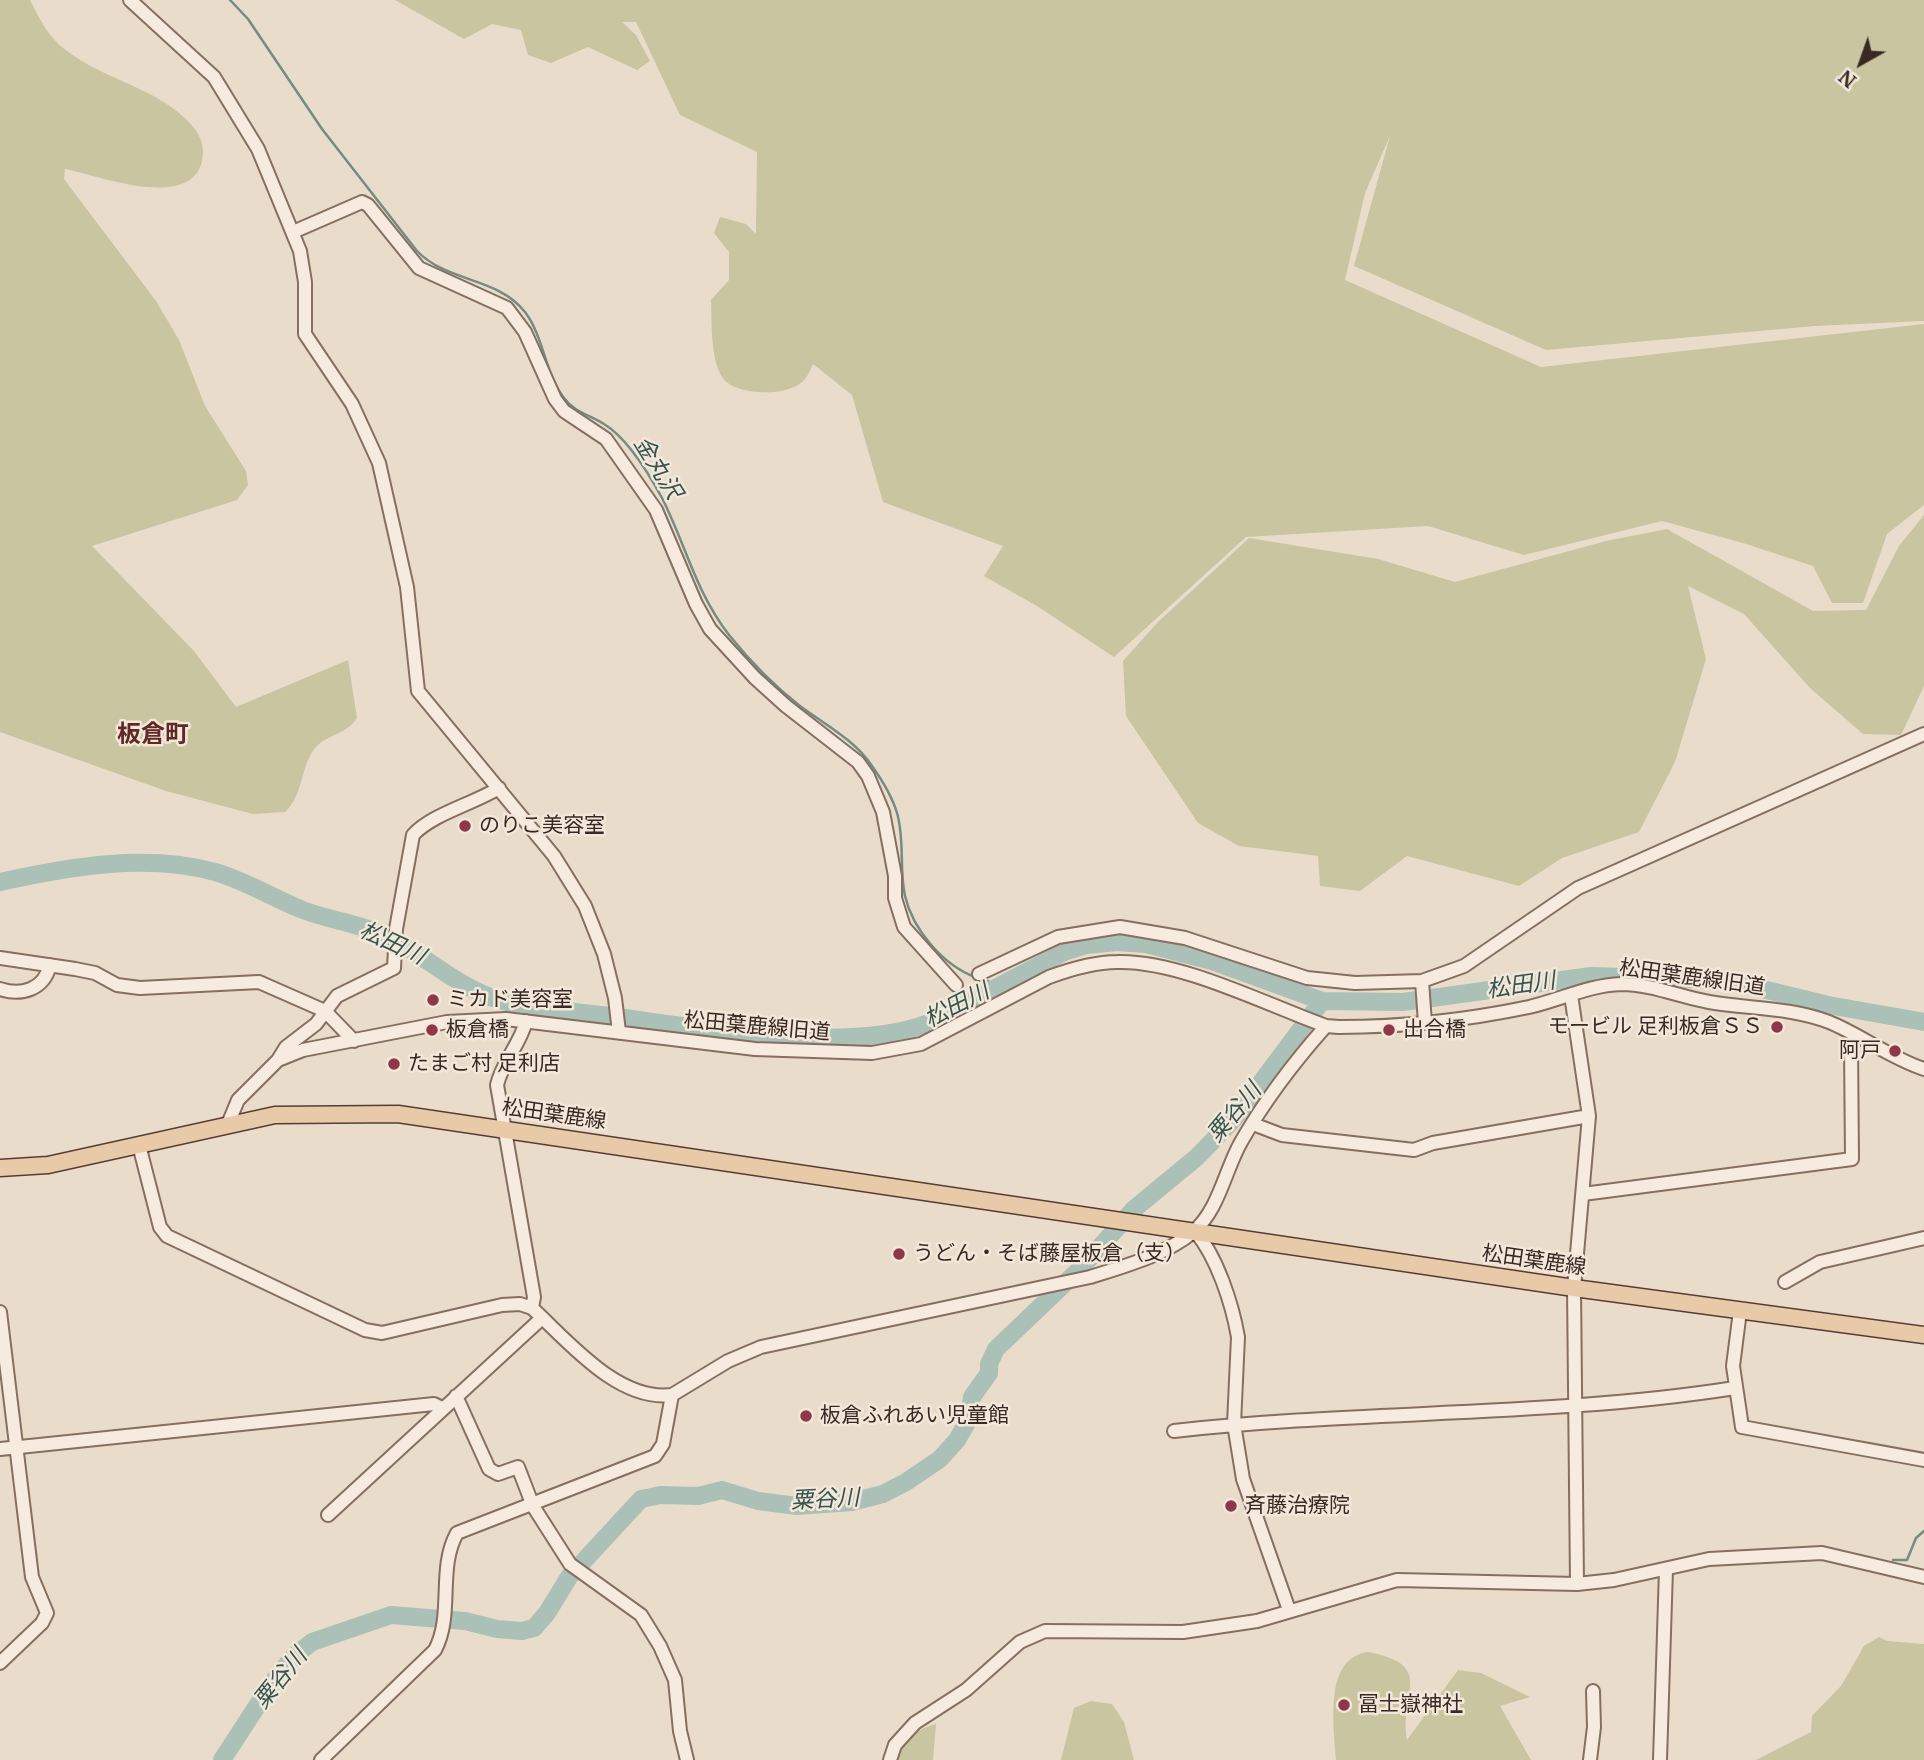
<!DOCTYPE html>
<meta charset="utf-8">
<style>
body{margin:0}
#map{position:relative;width:1924px;height:1760px;overflow:hidden;background:#eadccb;font-family:Merriweather,serif}
canvas{display:block}
.north{position:absolute;left:1826px;top:28px;width:70px;height:70px;-webkit-text-stroke:5px #f3e7da;paint-order:stroke;rotate:220deg;font-size:19px;font-weight:700;line-height:28px;text-align:center;color:#382923}
.north::after{content:'';display:block;margin:auto;width:24px;height:32px;background:#382923;clip-path:polygon(50% 0,100% 100%,50% 72%,0 100%)}
</style>
<div id="map">
<canvas width="1924" height="1760"></canvas>
<div class="north">N</div>
</div>
<script>
const ctx = document.querySelector('canvas').getContext('2d');
ctx.lineJoin = 'round';
function fill(path, color) { ctx.fillStyle = color; ctx.fill(path, 'evenodd'); }
function stroke(path, color, width, dash) { ctx.strokeStyle = color; ctx.lineWidth = width; ctx.lineCap = dash ? 'butt' : 'round'; ctx.setLineDash(dash || []); ctx.stroke(path); }
function drawText(font, color, halo, rows, align = 'center') {
  ctx.font = font + ' Merriweather,"Noto Sans JP",serif'; ctx.lineWidth = 5; ctx.setLineDash([]); ctx.textBaseline = 'middle'; ctx.strokeStyle = halo; ctx.fillStyle = color; for (const [text, x, y, turn = 0] of rows) {
    ctx.save(); ctx.translate(x, y); ctx.rotate((+turn || 0) * Math.PI / 180); ctx.textAlign = isNaN(turn) ? turn : align; if (halo) ctx.strokeText(text, 0, 0); ctx.fillText(text, 0, 0); ctx.restore();
  }
}
const green = new Path2D(`
 M 0,0 L 30,0 C 40,20 49,38 67,51 C 98,75 139,84 171,107 C 186,118 204,133 203,153 C 200,215 100,176 65,169 L 64,179 L 156,301 L 179,340 L 205,406 L 246,471 L 248,485 L 237,500 L 92,546 L 194,651 L 236,707 L 348,660 L 357,718 C 347,734 328,734 316,747 C 300,765 304,795 285,812 L 253,814 L 166,791 L 0,732 Z
 M 395,0 L 1924,0 L 1924,321 L 1815,326 L 1546,350 L 1354,266 L 1390,136 L 1365,193 L 1345,280 L 1541,367 L 1924,324 L 1924,505 L 1887,534 L 1863,603 L 1832,603 L 1813,566 L 1743,543 L 1662,521 L 1524,555 L 1428,526 L 1246,537 L 1114,657 L 1037,606 L 984,576 L 1003,546 L 883,502 L 852,395 L 813,364 C 810,370 808,377 802,382 C 786,397 734,396 722,377 C 710,357 712,322 711,300 L 729,280 L 729,252 L 714,233 L 720,217 L 746,224 L 756,234 L 757,152 L 680,115 L 636,22 L 622,22 L 636,35 L 650,61 L 637,70 L 588,47 L 551,63 L 528,55 L 521,30 L 492,24 L 464,39 Z
 M 1924,515 L 1924,686 L 1901,735 L 1863,734 L 1810,688 L 1744,614 L 1688,586 L 1706,659 L 1675,762 L 1639,832 L 1562,858 L 1519,886 L 1407,856 L 1360,891 L 1320,886 L 1318,856 L 1239,846 L 1198,823 L 1126,716 L 1123,661 L 1157,623 L 1249,538 L 1378,559 L 1455,582 L 1606,541 L 1667,529 L 1813,611 L 1866,610 L 1899,546 Z
 M 1879,1637 L 1887,1641 L 1924,1644 L 1924,1760 L 1756,1760 L 1811,1732 L 1812,1716 L 1841,1686 L 1864,1646 Z
 M 1368,1652 C 1437,1665 1399,1694 1407,1740 L 1458,1670 L 1481,1673 L 1530,1697 L 1500,1706 L 1531,1760 L 1336,1760 C 1334,1726 1323,1658 1368,1652 Z
 M 1091,1701 L 1112,1704 L 1124,1722 L 1134,1760 L 1061,1760 L 1074,1708 Z
 M 936,1724 L 933,1760 L 893,1760 C 898,1741 919,1728 936,1724 Z`);
const stream = new Path2D(`
 M 230,0 L 248,19 L 322,129 L 417,251 C 448,283 498,277 525,312 C 544,337 545,374 564,398 C 574,412 590,415 604,424 C 627,438 649,474 662,498 C 686,545 695,591 729,635 C 750,661 773,685 800,706 C 824,724 855,740 872,766 C 882,780 892,796 897,813 C 905,840 899,869 905,896 C 913,930 943,965 975,977
 M 982,979 L 997,985
 M 1893,1560 L 1907,1560 L 1916,1538 L 1924,1531`);
const river = new Path2D(`
 M 0,882 C 68,867 146,853 215,872 C 246,881 273,898 303,910 C 328,920 358,923 384,935 C 423,953 456,987 499,1000 C 533,1010 573,1011 609,1016 C 696,1027 847,1055 929,1023 L 1064,952 L 1087,945 L 1117,942 L 1146,944 L 1212,961 L 1322,1001 L 1403,1002 L 1591,976 L 1726,980 L 1828,1005 L 1924,1022
 M 222,1760 L 272,1683 L 292,1658 L 312,1642 L 391,1615 L 465,1621 L 497,1629 L 522,1631 L 534,1628 L 547,1613 L 569,1577 L 641,1499 L 661,1495 L 698,1496 L 722,1490 L 758,1501 L 797,1506 L 852,1502 L 883,1494 L 906,1482 L 940,1459 L 957,1440 L 968,1421 L 972,1397 L 989,1373 L 989,1364 L 996,1349 L 1081,1268 L 1134,1209 L 1197,1157 L 1233,1120 L 1322,1001`);
const minor = new Path2D(`
 M 130,0 L 214,77 L 258,149 L 300,251 L 305,282 L 305,334 L 352,404 L 379,463 L 407,587 L 418,691 L 554,856 L 585,906 L 604,954 L 615,998 L 619,1032
 M 293,232 L 362,202 L 368,205 L 419,268 L 507,308 L 525,332 L 555,399 L 564,411 L 606,439 L 656,510 L 696,604 L 710,629 L 755,678 L 786,706 L 858,762 L 868,776 L 883,812 L 895,876 L 895,898 L 904,927 L 956,985
 M 0,958 L 75,969 L 95,973 L 117,985 L 140,988 L 259,982 L 325,1011 L 354,1041
 M 979,974 L 1058,937 L 1120,927 L 1185,938 L 1307,978 L 1355,983 L 1422,981 L 1464,966 L 1578,888 L 1924,734
 M 1422,981 L 1425,1023
 M 0,989 C 21,996 44,990 50,965
 M 1571,995 L 1589,1116
 M 526,1021 C 520,1045 502,1062 497,1085 L 534,1297 L 532,1308
 M 278,1060 L 286,1047 L 316,1024 L 337,996 L 394,968 L 396,929 L 413,835 C 432,814 473,804 499,788
 M 228,1124 L 238,1100 L 278,1060 L 303,1050 L 447,1022 L 506,1019 L 755,1049 L 872,1053 L 921,1044 L 1049,977 C 1071,969 1094,962 1117,962 C 1180,960 1267,1005 1326,1026 L 1339,1027 C 1402,1027 1467,1020 1529,1007 C 1559,1000 1590,985 1621,984 C 1651,984 1680,997 1709,1002 C 1749,1009 1790,1007 1829,1022 C 1861,1035 1890,1058 1924,1069
 M 1253,1124 L 1282,1135 L 1414,1150 L 1433,1143 L 1589,1116 L 1574,1288 L 1577,1584
 M 139,1145 L 160,1227 L 167,1236 L 365,1330 L 382,1333 L 502,1305 L 520,1304 L 532,1308 C 568,1341 618,1402 672,1395 L 728,1361 L 761,1347 L 1090,1277 C 1125,1266 1165,1255 1193,1232 C 1219,1210 1225,1170 1241,1142 C 1265,1100 1294,1062 1326,1026
 M 1583,1194 L 1852,1159 L 1851,1045 L 1855,1035
 M 1195,1231 C 1217,1257 1232,1303 1238,1337 L 1234,1424 L 1243,1479 L 1289,1610
 M 1785,1282 L 1820,1262 L 1924,1238
 M 1740,1311 L 1733,1366 L 1742,1427 L 1924,1460
 M 0,1312 L 32,1577 L 47,1613 L 42,1623 L 0,1663
 M 456,1396 L 489,1469 L 498,1474 L 518,1467 L 533,1506 L 570,1564 L 641,1615 L 660,1646 L 675,1680 L 680,1731 L 687,1760
 M 1174,1431 C 1360,1410 1550,1417 1735,1388
 M 0,1449 L 434,1404 L 442,1408
 M 328,1515 L 542,1318
 M 321,1760 L 435,1650 C 454,1614 437,1569 457,1533 L 655,1456 L 663,1444 L 672,1395
 M 890,1760 L 895,1745 L 915,1723 L 966,1690 L 1020,1642 L 1045,1631 L 1183,1632 L 1257,1621 L 1397,1580 L 1577,1584 L 1614,1580 L 1709,1559 L 1822,1553 L 1924,1577
 M 1590,1760 L 1594,1727 L 1593,1691
 M 1660,1760 L 1666,1569`);
const major = new Path2D(`
 M 0,1168 L 48,1165 L 275,1115 L 398,1114 L 1574,1288 L 1924,1335`);
const markers = [
 [465,826,7,"#8e3847"],
 [433,1000,7,"#8e3847"],
 [1777,1027,7,"#8e3847"],
 [432,1030,7,"#8e3847"],
 [1389,1030,7,"#8e3847"],
 [1895,1051,7,"#8e3847"],
 [394,1064,7,"#8e3847"],
 [899,1254,7,"#8e3847"],
 [806,1416,7,"#8e3847"],
 [1231,1506,7,"#8e3847"],
 [1344,1705,7,"#8e3847"]
];
const poiNames = [
 ["のりこ美容室",479,826],
 ["ミカド美容室",447,1000],
 ["モービル 足利板倉ＳＳ",1763,1027,"right"],
 ["板倉橋",446,1030],
 ["出合橋",1403,1030],
 ["阿戸",1881,1051,"right"],
 ["たまご村 足利店",408,1064],
 ["うどん・そば藤屋板倉（支）",913,1254],
 ["板倉ふれあい児童館",820,1416],
 ["斉藤治療院",1245,1506],
 ["冨士嶽神社",1358,1705]
];
const streetNames = [
 ["松田葉鹿線旧道",1692,978,8],
 ["松田葉鹿線旧道",757,1027,5],
 ["松田葉鹿線",554,1115,8],
 ["松田葉鹿線",1534,1261,8]
];
const waterNames = [
 ["金丸沢",657,468,58],
 ["松田川",392,944,25],
 ["松田川",1521,986,-8],
 ["松田川",957,1006,-27],
 ["粟谷川",1235,1113,-50],
 ["粟谷川",825,1500,-3],
 ["粟谷川",281,1679,-51]
];
const quarterNames = [
 ["板倉町",153,735]
];
fill(green, '#c8c5a0');
stroke(stream, '#728d82', 2.5);
stroke(river, '#abc0b6', 18);
stroke(minor, '#866e61', 16);
stroke(major, '#543e34', 19);
stroke(minor, '#f6ebde', 12);
stroke(major, '#e8c9a8', 16);
for (const [x, y, r, color] of markers) { const dot = new Path2D(); dot.arc(x, y, r, 0, 2 * Math.PI); ctx.fillStyle = color; ctx.fill(dot); stroke(dot, '#f3e7da', 2.5); }
drawText('21px', '#382923', '#f3e7da', poiNames, 'left');
drawText('21px', '#382923', '#f3e7da', streetNames);
drawText('italic 23px', '#34564e', '#f3e7da', waterNames);
drawText('bold 24px', '#602927', '#f3e7da', quarterNames);
</script>
